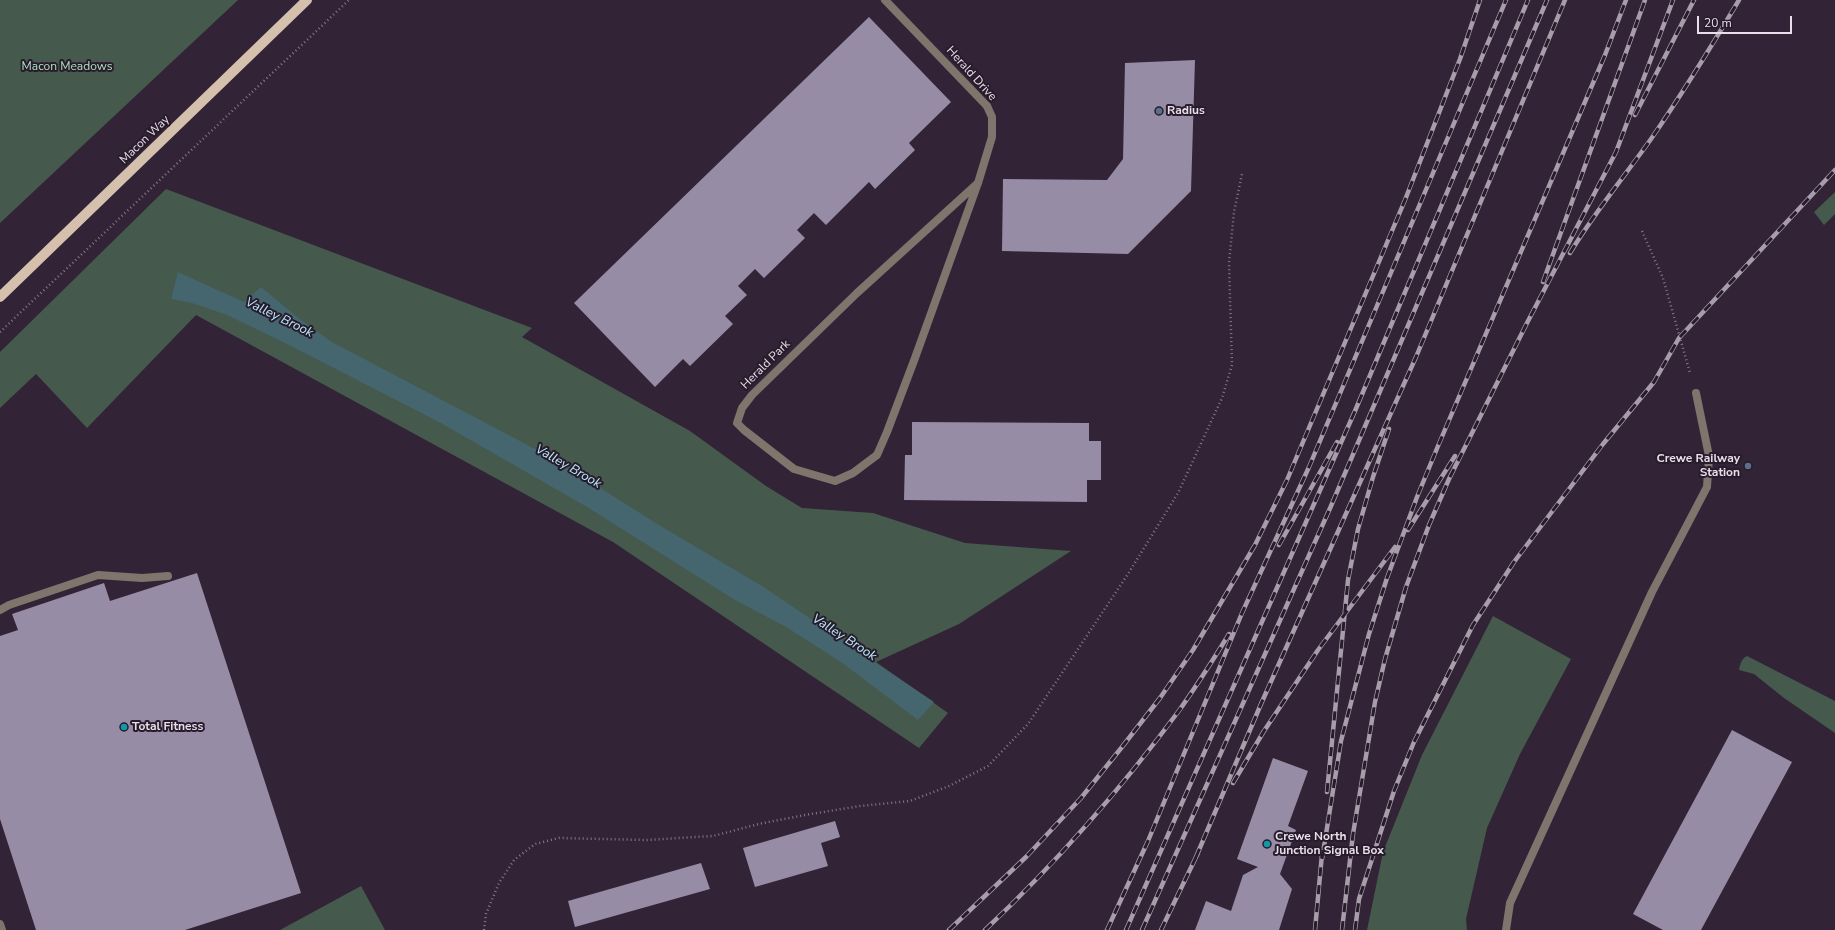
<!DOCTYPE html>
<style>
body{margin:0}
#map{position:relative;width:1835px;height:930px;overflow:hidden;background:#322436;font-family:"Nunito Sans",sans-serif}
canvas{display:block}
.scale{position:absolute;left:1697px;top:16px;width:95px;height:18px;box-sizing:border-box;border:2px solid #e8dfea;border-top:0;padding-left:5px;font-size:12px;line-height:14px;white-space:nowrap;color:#e8dfea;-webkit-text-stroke:3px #281b2b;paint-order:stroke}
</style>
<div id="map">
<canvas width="1835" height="930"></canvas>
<div class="scale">20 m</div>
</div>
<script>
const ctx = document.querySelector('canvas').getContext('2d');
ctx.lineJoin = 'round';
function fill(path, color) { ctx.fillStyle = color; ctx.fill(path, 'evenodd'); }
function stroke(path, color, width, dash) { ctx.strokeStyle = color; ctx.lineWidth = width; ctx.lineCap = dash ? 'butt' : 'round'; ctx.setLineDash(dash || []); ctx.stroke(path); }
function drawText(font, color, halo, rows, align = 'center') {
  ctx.font = font + ' "Nunito Sans",sans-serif'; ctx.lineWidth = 4; ctx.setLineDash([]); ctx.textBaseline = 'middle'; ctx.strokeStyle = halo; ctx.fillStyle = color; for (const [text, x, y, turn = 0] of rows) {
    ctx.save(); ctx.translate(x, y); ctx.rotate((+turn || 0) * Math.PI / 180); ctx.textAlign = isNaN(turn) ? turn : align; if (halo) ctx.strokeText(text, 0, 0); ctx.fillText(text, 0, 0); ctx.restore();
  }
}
const green = new Path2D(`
 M 0,0 L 238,0 L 0,223 Z
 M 166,189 L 532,328 L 522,337 L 690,431 L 766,486 L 802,508 L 873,513 L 965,543 L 1071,551 L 959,624 L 876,662 L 948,713 L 919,748 L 613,542 L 196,315 L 87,428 L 36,374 L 0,408 L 0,352 Z
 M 1835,192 L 1835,214 L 1824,225 L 1814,212 Z
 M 1493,616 L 1571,659 L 1520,754 L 1487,828 L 1466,919 L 1467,930 L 1367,930 L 1383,852 L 1422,755 Z
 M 1747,656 L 1835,701 L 1835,733 L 1784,698 L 1754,674 L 1739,670 C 1740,664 1742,658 1747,656 Z
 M 361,886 L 385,930 L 280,930 Z`);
const water = new Path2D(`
 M 178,272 L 244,302 L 261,287 L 301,320 L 332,342 L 556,460 L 659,525 L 762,586 L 934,702 L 918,720 L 841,662 L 786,627 L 735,600 L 587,507 L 439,422 L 285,343 L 227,315 L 192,303 L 171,299 Z`);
const building = new Path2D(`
 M 869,17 L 951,102 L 909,143 L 915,150 L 875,189 L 869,182 L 826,225 L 814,213 L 797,230 L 805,238 L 764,278 L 755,269 L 738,286 L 747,295 L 725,316 L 733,324 L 690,366 L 683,359 L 655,387 L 574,303 Z
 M 1195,60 L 1191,191 L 1128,254 L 1002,251 L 1003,179 L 1107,180 L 1123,159 L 1125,63 Z
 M 912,422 L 1089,423 L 1089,441 L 1101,441 L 1101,480 L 1087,480 L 1087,502 L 904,500 L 905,455 L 912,455 Z
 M 197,573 L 301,893 L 185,930 L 36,930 L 0,819 L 0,636 L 18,630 L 12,614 L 104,583 L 110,601 Z
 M 1732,730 L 1792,762 L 1701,930 L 1663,930 L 1633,914 Z
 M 1273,758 L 1308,771 L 1288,826 L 1296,830 L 1280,874 L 1292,889 L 1279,930 L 1195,930 L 1206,901 L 1231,911 L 1243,875 L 1258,867 L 1237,859 Z
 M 835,821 L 840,837 L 821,843 L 828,866 L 755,887 L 743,848 Z
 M 701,863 L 710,889 L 575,927 L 568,901 Z`);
const path = new Path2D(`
 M 1642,231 L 1663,278 L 1690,373
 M 0,332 L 349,0
 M 484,930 L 486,914 L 499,883 L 514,860 L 535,844 L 559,838 L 646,840 L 713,836 L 763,823 L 805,815 L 860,806 L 910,801 L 949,786 L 988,766 L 1028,724 L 1128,574 L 1178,493 L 1222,398 L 1232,365 L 1229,263 L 1234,212 L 1242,174`);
const lane = new Path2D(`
 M 978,183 L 857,293 L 752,395 L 742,408 L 737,423 L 744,430 L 794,469 L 835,481 L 853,473 L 877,455 L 887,432 L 915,358 L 978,183 L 992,137 L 992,117 L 987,106
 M 0,610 L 9,605 L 98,575 L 142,578 L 168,576
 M 0,924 L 2,930
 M 1506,930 L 1510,903 L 1652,592 L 1707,487 L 1709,456 L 1696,393`);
const street = new Path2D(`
 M 885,0 L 987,106`);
const primary = new Path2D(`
 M 0,297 L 307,0`);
const rail = new Path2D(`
 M 1635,115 L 1694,0
 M 1570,253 C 1594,213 1624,177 1651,139 C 1682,94 1711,47 1739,0
 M 1543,282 L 1645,0
 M 1408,530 L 1455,456
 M 1279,545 L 1337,442
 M 1233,783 L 1264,731 L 1318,650 L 1395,547
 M 1327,792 L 1348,580 L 1358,529 L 1373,477 L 1389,429
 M 1196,857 L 1261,704 L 1416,357 L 1565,0
 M 1322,859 L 1341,741 L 1369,634 L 1387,578 L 1417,497 L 1438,446 L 1605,55 L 1626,0
 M 949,930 L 1026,857 L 1081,798 L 1122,747 L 1160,698 L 1193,650 L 1255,545 L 1287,480 L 1405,200 L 1460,59 L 1480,0
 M 985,930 C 1055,864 1120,790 1178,712 C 1196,687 1213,660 1229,634
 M 1107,930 L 1148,841 L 1242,613 L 1309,467 L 1506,0
 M 1126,930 L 1355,411 L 1528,0
 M 1142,930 L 1331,506 L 1547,0
 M 1161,930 L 1198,853
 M 1315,930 L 1322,854
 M 1342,930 L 1353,834 L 1375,702 L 1385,659 L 1406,587 L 1429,525 L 1449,479 L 1527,323 L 1616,152 L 1673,0
 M 1355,930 L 1359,899 L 1394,791 L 1414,742 L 1473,625 L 1514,562 L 1603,444 L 1654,382 L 1679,338 L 1835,170`);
const markers = [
 [1159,111,4,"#5c6f8a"],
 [1748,466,4,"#5c6f8a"],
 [124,727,4,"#0f9aa8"],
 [1267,844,4,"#0f9aa8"]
];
const parkNames = [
 ["Macon Meadows",67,67]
];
const streetNames = [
 ["Herald Drive",971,74,48],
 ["Macon Way",145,140,-44],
 ["Herald Park",766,365,-45]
];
const poiNames = [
 ["Radius",1167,111],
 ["Crewe Railway",1740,459,"right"],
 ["Station",1740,473,"right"],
 ["Total Fitness",132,727],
 ["Crewe North",1275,837],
 ["Junction Signal Box",1275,851]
];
const waterNames = [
 ["Valley Brook",279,318,26],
 ["Valley Brook",568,467,30],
 ["Valley Brook",844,638,33]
];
fill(green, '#45594c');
fill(water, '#45656f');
fill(building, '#968ca5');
stroke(path, '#857988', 2.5, [1, 3]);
stroke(lane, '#7f756c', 8);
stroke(street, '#7f756c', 8);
stroke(primary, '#d5c0ae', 10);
stroke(rail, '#a89dab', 4.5);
stroke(rail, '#281b2b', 3, [9]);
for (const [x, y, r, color] of markers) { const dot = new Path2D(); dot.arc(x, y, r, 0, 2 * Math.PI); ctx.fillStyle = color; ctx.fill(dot); stroke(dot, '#281b2b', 1.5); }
drawText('12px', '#aee1bf', '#281b2b', parkNames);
drawText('12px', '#e8dfea', '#281b2b', streetNames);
drawText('bold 12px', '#e8dfea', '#281b2b', poiNames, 'left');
drawText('italic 13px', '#b8ebfb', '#281b2b', waterNames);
</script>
